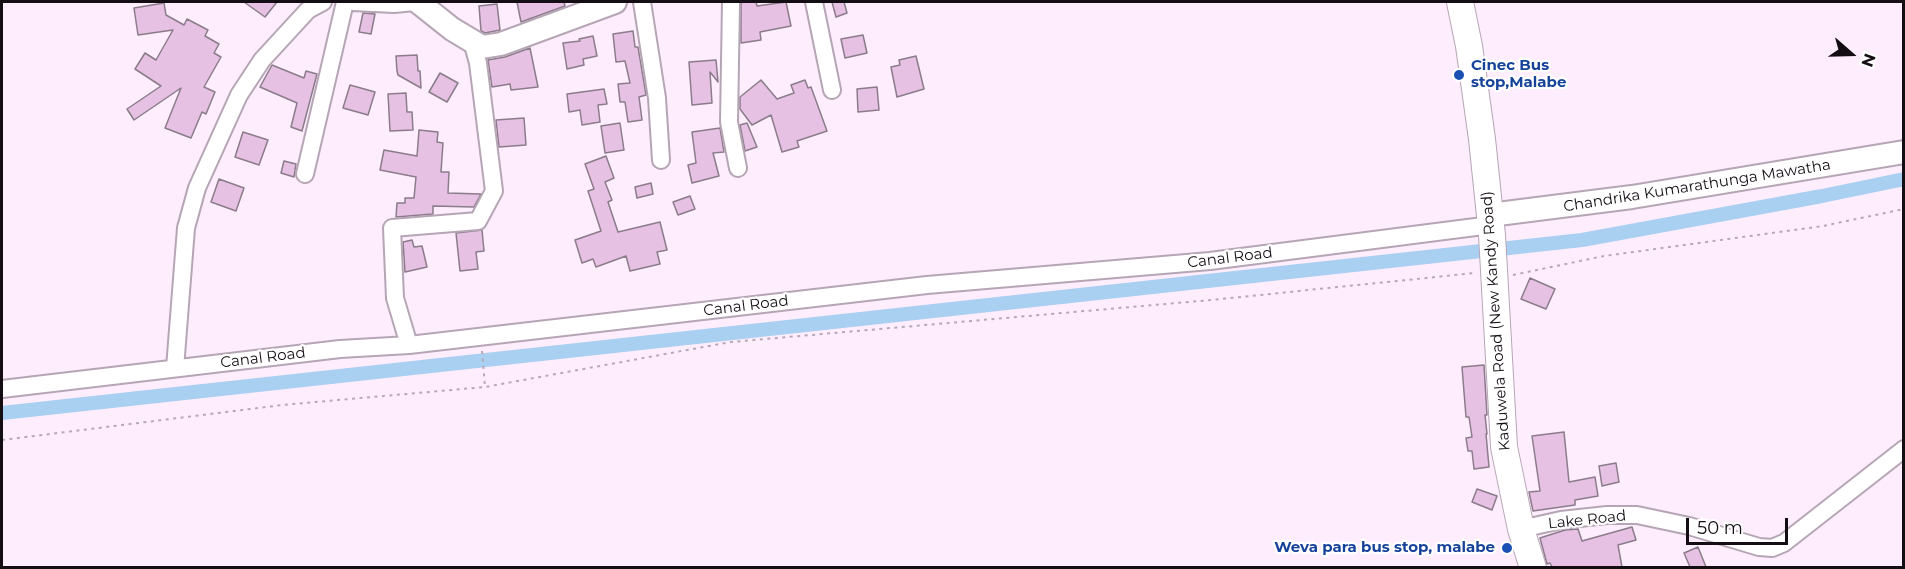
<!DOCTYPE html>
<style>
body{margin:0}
#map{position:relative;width:1905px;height:569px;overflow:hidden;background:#feedfd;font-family:Montserrat,sans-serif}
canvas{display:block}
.frame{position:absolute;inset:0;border:3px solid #140e14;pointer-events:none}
.north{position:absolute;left:1821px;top:24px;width:60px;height:60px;-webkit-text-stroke:4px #fff;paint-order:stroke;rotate:110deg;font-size:16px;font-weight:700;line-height:24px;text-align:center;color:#140e14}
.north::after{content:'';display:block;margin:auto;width:21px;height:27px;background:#140e14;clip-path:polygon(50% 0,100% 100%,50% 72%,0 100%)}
.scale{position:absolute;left:1686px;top:518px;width:102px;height:27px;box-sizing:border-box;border:3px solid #140e14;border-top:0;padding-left:8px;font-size:18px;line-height:21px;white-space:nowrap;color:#140e14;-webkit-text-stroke:4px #fff;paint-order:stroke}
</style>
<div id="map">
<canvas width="1905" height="569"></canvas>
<div class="frame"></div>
<div class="north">N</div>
<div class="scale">50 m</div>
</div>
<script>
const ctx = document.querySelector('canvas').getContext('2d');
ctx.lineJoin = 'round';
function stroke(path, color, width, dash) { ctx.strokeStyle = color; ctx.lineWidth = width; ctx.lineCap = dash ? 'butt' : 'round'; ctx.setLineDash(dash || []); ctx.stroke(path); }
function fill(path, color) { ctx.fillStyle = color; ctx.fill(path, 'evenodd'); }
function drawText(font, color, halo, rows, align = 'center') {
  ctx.font = font + ' Montserrat,sans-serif'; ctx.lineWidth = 4.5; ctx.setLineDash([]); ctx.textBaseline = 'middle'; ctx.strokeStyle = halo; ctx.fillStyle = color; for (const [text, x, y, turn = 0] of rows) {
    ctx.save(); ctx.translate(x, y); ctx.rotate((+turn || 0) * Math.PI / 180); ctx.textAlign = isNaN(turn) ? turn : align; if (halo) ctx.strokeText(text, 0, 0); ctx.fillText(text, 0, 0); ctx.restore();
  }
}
const canal = new Path2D(`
 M 2,413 L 1582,240 L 1822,196 L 1904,179`);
const building = new Path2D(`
 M 244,2 L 277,2 L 265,17 Z
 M 517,2 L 564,2 L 565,6 L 521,22 Z
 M 741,2 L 756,2 L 757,6 L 786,2 L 791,26 L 760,32 L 761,40 L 741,43 Z
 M 832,2 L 844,2 L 847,13 L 836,17 Z
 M 164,3 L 166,15 L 184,25 L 187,19 L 208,30 L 205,36 L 219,44 L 214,53 L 221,57 L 204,87 L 215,92 L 206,114 L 202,112 L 191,138 L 165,128 L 181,88 L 134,120 L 127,109 L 161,86 L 135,69 L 145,53 L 156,60 L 173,30 L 138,35 L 134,8 Z
 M 497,4 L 500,30 L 485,33 L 481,31 L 479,6 Z
 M 363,13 L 375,14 L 371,34 L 359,32 Z
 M 633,31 L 635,47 L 638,47 L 646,95 L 639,97 L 642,120 L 628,122 L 625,102 L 620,102 L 618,84 L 630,83 L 625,61 L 616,62 L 613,34 Z
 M 863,35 L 867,53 L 845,58 L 841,39 Z
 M 593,36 L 597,56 L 583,59 L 584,65 L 567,69 L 563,43 L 580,41 L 579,39 Z
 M 530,48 L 538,87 L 511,90 L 510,84 L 492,87 L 488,60 L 505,57 Z
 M 417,55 L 418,71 L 420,71 L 421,88 L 398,75 L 397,71 L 396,56 Z
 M 916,56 L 924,89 L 897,97 L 891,67 L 900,65 L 899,60 Z
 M 716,60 L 718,82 L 710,72 L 712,103 L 692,105 L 689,62 Z
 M 272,65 L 304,78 L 306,71 L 317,74 L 302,131 L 291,127 L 297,103 L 260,87 Z
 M 440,73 L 458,83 L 447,102 L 429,92 Z
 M 761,80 L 777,99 L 794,93 L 791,85 L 805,80 L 808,88 L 811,87 L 827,131 L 797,141 L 799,147 L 782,152 L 771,115 L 752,125 L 740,109 L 740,97 Z
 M 350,85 L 375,92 L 368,115 L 343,108 Z
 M 877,87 L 879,110 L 858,112 L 857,89 Z
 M 604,89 L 607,104 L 598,105 L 600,122 L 582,125 L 580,110 L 569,112 L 567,94 Z
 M 406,93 L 407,112 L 412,112 L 413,130 L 390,131 L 388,94 Z
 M 524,118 L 526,145 L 499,147 L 496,120 Z
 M 620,123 L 624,150 L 605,153 L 601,126 Z
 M 747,123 L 757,147 L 745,151 L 740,125 Z
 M 720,128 L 724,152 L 713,153 L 719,176 L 692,183 L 688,165 L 696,163 L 692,132 Z
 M 419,130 L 438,132 L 437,142 L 443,143 L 441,172 L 449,172 L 448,193 L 481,194 L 474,207 L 433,206 L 433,214 L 396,217 L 397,203 L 405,203 L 405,198 L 414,198 L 416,177 L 380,170 L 384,150 L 417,156 Z
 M 243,132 L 268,140 L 259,165 L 235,157 Z
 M 606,156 L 614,178 L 605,182 L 612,200 L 608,202 L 618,232 L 660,222 L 667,250 L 657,252 L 660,264 L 630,271 L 626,256 L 596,267 L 593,259 L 582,263 L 575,240 L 601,231 L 588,191 L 594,189 L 585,164 Z
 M 284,161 L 296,164 L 294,177 L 281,173 Z
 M 219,179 L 244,188 L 236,211 L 211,202 Z
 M 651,183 L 653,194 L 637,198 L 635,187 Z
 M 690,196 L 695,209 L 678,215 L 673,202 Z
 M 482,230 L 484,251 L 476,252 L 478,269 L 460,271 L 456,233 Z
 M 412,240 L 414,247 L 422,246 L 427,267 L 405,272 L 403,242 Z
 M 1530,278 L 1555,289 L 1546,309 L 1521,299 Z
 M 1484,365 L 1487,415 L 1485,415 L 1487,434 L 1486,434 L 1489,467 L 1474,469 L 1472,451 L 1468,451 L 1466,438 L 1472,437 L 1469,417 L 1466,417 L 1462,367 Z
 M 1564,432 L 1569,482 L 1595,477 L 1598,496 L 1575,500 L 1575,505 L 1533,511 L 1529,492 L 1540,491 L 1532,436 Z
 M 1616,463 L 1619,482 L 1602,486 L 1599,466 Z
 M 1477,489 L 1497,496 L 1492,510 L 1472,502 Z
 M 1632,527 L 1636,540 L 1618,545 L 1622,567 L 1552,567 L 1550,563 L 1547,564 L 1540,538 L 1565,530 L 1578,529 L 1582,541 Z
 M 1698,547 L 1706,567 L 1690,567 L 1684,553 Z`);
const path = new Path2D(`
 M 1513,275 L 1604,256 L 1823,226 L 1904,209
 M 482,351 L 485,387
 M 2,440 L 282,405 L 485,387 L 731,342 L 1211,300 L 1475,273`);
const street = new Path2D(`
 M 353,2 L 394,4 L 415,2
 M 642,2 L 657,98 L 661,160
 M 731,2 L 729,122 L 738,168
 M 814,2 L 832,90
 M 305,174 L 345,2
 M 409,345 L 395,298 L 392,228 L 478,221 L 494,191 L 478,63 L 472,41
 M 175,368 L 186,228 L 197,188 L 239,95 L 262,60 L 308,10 L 323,2
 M 2,389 L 340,349 L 409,345 L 927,285 L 1210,261 L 1491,225
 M 1521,529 L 1561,520 L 1607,515 L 1637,515 L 1689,526 L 1759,547 L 1772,548 L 1784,543 L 1904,449`);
const secondary = new Path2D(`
 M 418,2 L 452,29 L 482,47 L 501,44 L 615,2
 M 1490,215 L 1632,197 L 1904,152`);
const primary = new Path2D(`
 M 1460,2 L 1469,46 L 1482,139 L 1492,235 L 1504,447 L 1521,529 L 1533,568`);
const markers = [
 [1459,75,6,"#1a4fb4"],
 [1507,548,6,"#1a4fb4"]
];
const transitNames = [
 ["Cinec Bus",1471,66],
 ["stop,Malabe",1471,83],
 ["Weva para bus stop, malabe",1495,548,"right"]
];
const streetNames = [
 ["Chandrika Kumarathunga Mawatha",1697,186,-9],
 ["Canal Road",1230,258,-7],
 ["Canal Road",746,306,-7],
 ["Kaduwela Road (New Kandy Road)",1496,321,-94],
 ["Canal Road",263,358,-7],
 ["Lake Road",1587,520,-6]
];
stroke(canal, '#a9cff1', 14);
fill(building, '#e6c1e4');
stroke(building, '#8b7c8a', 1.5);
stroke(street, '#b6a6b5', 20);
stroke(secondary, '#b6a6b5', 26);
stroke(primary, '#b6a6b5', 28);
stroke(path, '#b6a9b6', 2, [3, 4.5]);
stroke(street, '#fff', 16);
stroke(secondary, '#fff', 22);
stroke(primary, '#fff', 26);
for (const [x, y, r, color] of markers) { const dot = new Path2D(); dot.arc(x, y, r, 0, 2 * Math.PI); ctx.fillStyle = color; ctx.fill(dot); stroke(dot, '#fff', 2); }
drawText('bold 15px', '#164399', '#fff', transitNames, 'left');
drawText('15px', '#140e14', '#fff', streetNames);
</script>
